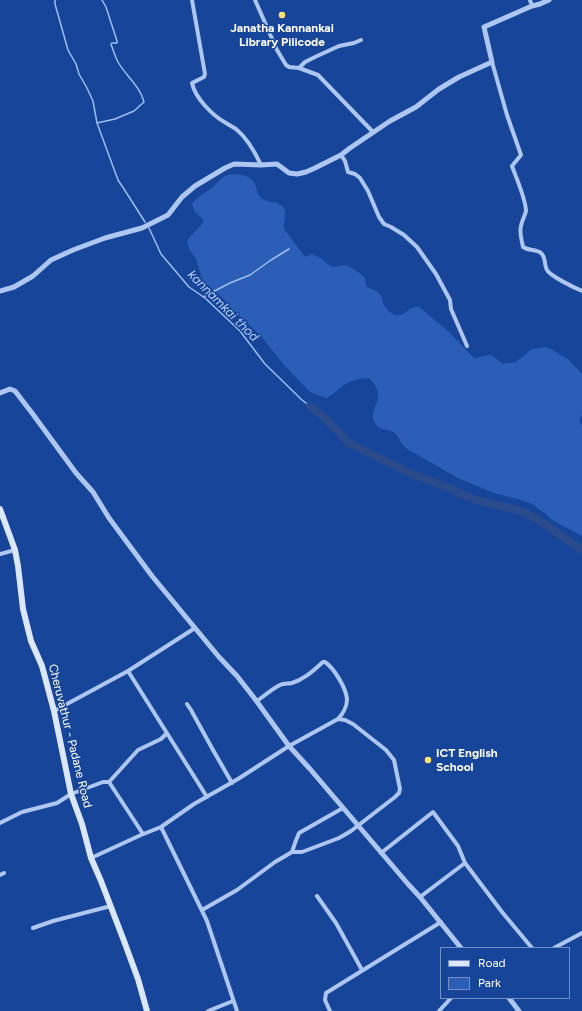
<!DOCTYPE html>
<style>
body{margin:0}
#map{position:relative;width:582px;height:1011px;overflow:hidden;background:#17459a;font-family:Figtree,sans-serif}
canvas{display:block}
.legend{position:absolute;left:440px;top:947px;width:130px;height:52px;box-sizing:border-box;background:#17459a;border:1px solid #748fc2;margin:0;padding:5px 7px;list-style:none;font-size:12px;color:#fff}
.legend li{display:flex;align-items:center;gap:8px;height:20px}
.legend b{width:20px;border:1px solid #748fc2}
</style>
<div id="map">
<canvas width="582" height="1011"></canvas>
<ul class="legend">
<li><b style="height:5px;background:#dbe7fc"></b>Road</li>
<li><b style="height:11px;background:#2b5eb7"></b>Park</li>
</ul>
</div>
<script>
const ctx = document.querySelector('canvas').getContext('2d');
ctx.lineJoin = 'round';
function fill(path, color) { ctx.fillStyle = color; ctx.fill(path, 'evenodd'); }
function stroke(path, color, width, dash) { ctx.strokeStyle = color; ctx.lineWidth = width; ctx.lineCap = dash ? 'butt' : 'round'; ctx.setLineDash(dash || []); ctx.stroke(path); }
function drawText(font, color, halo, rows, align = 'center') {
  ctx.font = font + ' Figtree,sans-serif'; ctx.lineWidth = 3; ctx.setLineDash([]); ctx.textBaseline = 'middle'; ctx.strokeStyle = halo; ctx.fillStyle = color; for (const [text, x, y, turn = 0] of rows) {
    ctx.save(); ctx.translate(x, y); ctx.rotate((+turn || 0) * Math.PI / 180); ctx.textAlign = isNaN(turn) ? turn : align; if (halo) ctx.strokeText(text, 0, 0); ctx.fillText(text, 0, 0); ctx.restore();
  }
}
const green = new Path2D(`
 M 227,175 C 238,174 253,174 256,187 C 257,191 258,195 261,198 C 267,203 278,201 283,207 C 288,213 283,222 284,229 L 305,257 L 312,254 L 320,258 L 329,265 L 333,267 L 345,265 L 349,266 L 362,275 L 365,278 L 366,286 C 370,289 377,290 380,294 C 382,296 382,300 383,303 C 386,309 393,317 400,315 C 408,313 409,306 419,307 L 448,331 L 472,356 L 475,358 L 491,355 L 503,364 L 516,362 L 532,349 L 544,347 L 551,349 L 569,360 L 582,374 L 582,414 C 580,418 578,422 582,425 L 582,536 L 552,520 L 546,514 L 532,504 L 525,501 L 494,493 L 458,478 L 409,450 C 406,448 404,446 402,444 C 400,441 398,436 395,433 C 388,428 378,431 374,421 C 368,406 390,399 369,378 C 358,378 348,381 340,388 C 335,392 333,395 327,398 L 312,393 L 307,389 L 285,366 L 260,335 L 229,306 L 225,300 L 203,281 L 196,259 L 189,249 L 187,242 L 189,238 L 203,223 L 203,219 L 195,212 L 192,204 C 197,197 204,194 210,189 C 216,185 220,178 227,175 Z`);
const stream = new Path2D(`
 M 55,0 L 55,4 L 68,50 L 76,64 L 79,74 L 87,88 L 93,101 L 97,123 L 118,180 L 124,189 L 145,222
 M 97,123 L 115,119 L 134,111 L 144,102 C 140,86 126,76 118,62 C 115,56 113,50 111,44 L 112,43 L 117,43 L 117,41 L 106,7 L 102,0
 M 149,228 L 161,254 L 189,287 L 205,298 L 240,331 L 265,364 L 302,400 L 310,406
 M 203,297 L 230,283 L 250,275 L 271,260 L 289,249`);
const river = new Path2D(`
 M 310,406 L 326,419 L 349,443 L 414,475 L 452,489 C 464,497 478,501 492,504 C 503,507 515,508 525,513 C 545,522 563,538 582,550`);
const minor = new Path2D(`
 M 192,0 L 205,74 L 204,77 L 192,83 C 195,98 213,116 226,123 C 229,125 233,127 236,129 C 247,138 255,152 261,165
 M 255,0 L 277,50 L 286,65 L 289,67 L 299,68 L 318,75 L 373,132
 M 530,0 L 532,6
 M 492,62 L 507,115 L 521,155 L 512,166 C 516,177 526,200 526,211 C 525,216 522,220 521,226 C 519,232 522,241 523,247 C 529,251 536,249 541,253 C 546,257 544,265 547,270 C 550,276 575,288 582,291
 M 299,68 L 305,62 L 315,57 L 339,46 L 354,43 L 361,40
 M 341,155 L 345,161 L 348,172 L 355,174 L 360,178 L 368,191 L 379,217 L 384,224 L 391,227 L 404,235 L 417,247 L 436,274 L 450,300 L 451,309 L 467,346
 M 0,554 L 15,550
 M 128,671 L 207,797
 M 187,704 L 191,710 L 213,750 L 232,783
 M 54,711 L 128,671 L 195,628
 M 109,782 L 138,750 L 161,739 L 167,733
 M 0,823 L 22,812 L 57,803 L 71,794 L 103,782 L 109,782 L 143,834
 M 161,827 L 207,921 L 237,1011
 M 292,852 L 302,852 L 339,838 L 351,831 L 395,797 L 399,793 L 400,789 L 394,760 L 386,750 L 353,724 L 345,720 L 338,719
 M 381,853 L 433,812 L 458,846 L 465,863
 M 91,858 L 141,835 L 161,827 L 194,804 L 238,779 L 289,746 L 338,719 C 343,714 347,706 347,699 C 346,688 334,668 325,662 L 323,662 C 314,670 305,679 292,683 C 288,684 284,683 280,685 C 272,689 264,696 257,701
 M 0,875 L 4,873
 M 317,896 L 336,923 L 362,970
 M 420,897 L 465,863 L 502,912 L 532,948
 M 202,910 L 237,890 L 275,862 L 292,852 L 295,843 L 299,833 L 343,808
 M 33,928 L 53,921 L 111,906
 M 554,948 L 582,933
 M 208,1011 L 233,1001
 M 330,1011 L 325,1000 L 326,993 L 441,922
 M 439,1011 L 451,998`);
const tertiary = new Path2D(`
 M 0,291 L 14,287 L 33,276 L 51,260 L 73,250 L 105,238 L 142,228 L 168,215 L 182,197 L 195,186 L 225,168 L 234,164 L 261,165 L 277,164 L 289,173 L 297,174 L 306,172 L 315,168 L 341,155 L 350,148 L 390,121 L 416,107 L 439,89 L 459,77 L 492,62 L 484,27 L 532,6 L 540,4 L 549,0
 M 0,393 L 10,389 L 15,391 L 32,413 L 76,473 L 93,492 L 109,518 L 152,576 L 219,657 L 237,676 L 255,699 L 289,746 L 310,769 L 408,884 L 420,897 L 461,948
 M 509,998 L 519,1011`);
const secondary = new Path2D(`
 M 0,509 L 15,550 L 18,566 L 23,609 L 31,641 L 42,666 L 54,711 L 71,794 L 82,824 L 91,858 L 101,881 L 124,941 L 138,979 L 147,1011`);
const markers = [
 [282,15,4,"#ffe16d"],
 [428,760,4,"#ffe16d"]
];
const poiNames = [
 ["Janatha Kannankai",282,28],
 ["Library Pilicode",282,42],
 ["ICT English",436,753,"left"],
 ["School",436,767,"left"]
];
const streetNames = [
 ["Cheruvathur - Padane Road",70,736,76]
];
const waterNames = [
 ["kannamkai thod",223,306,45]
];
fill(green, '#2b5eb7');
stroke(stream, '#9fbff4', 1.5);
stroke(river, '#2a4c8c', 8);
stroke(minor, '#adc6f2', 4);
stroke(tertiary, '#adc6f2', 5);
stroke(secondary, '#dbe7fc', 6);
for (const [x, y, r, color] of markers) { const dot = new Path2D(); dot.arc(x, y, r, 0, 2 * Math.PI); ctx.fillStyle = color; ctx.fill(dot); stroke(dot, '#17459a', 1.5); }
drawText('bold 12px', '#fff', '#17459a', poiNames);
drawText('12px', '#fff', '#17459a', streetNames);
drawText('italic 13px', '#b9d0f8', '#17459a', waterNames);
</script>
